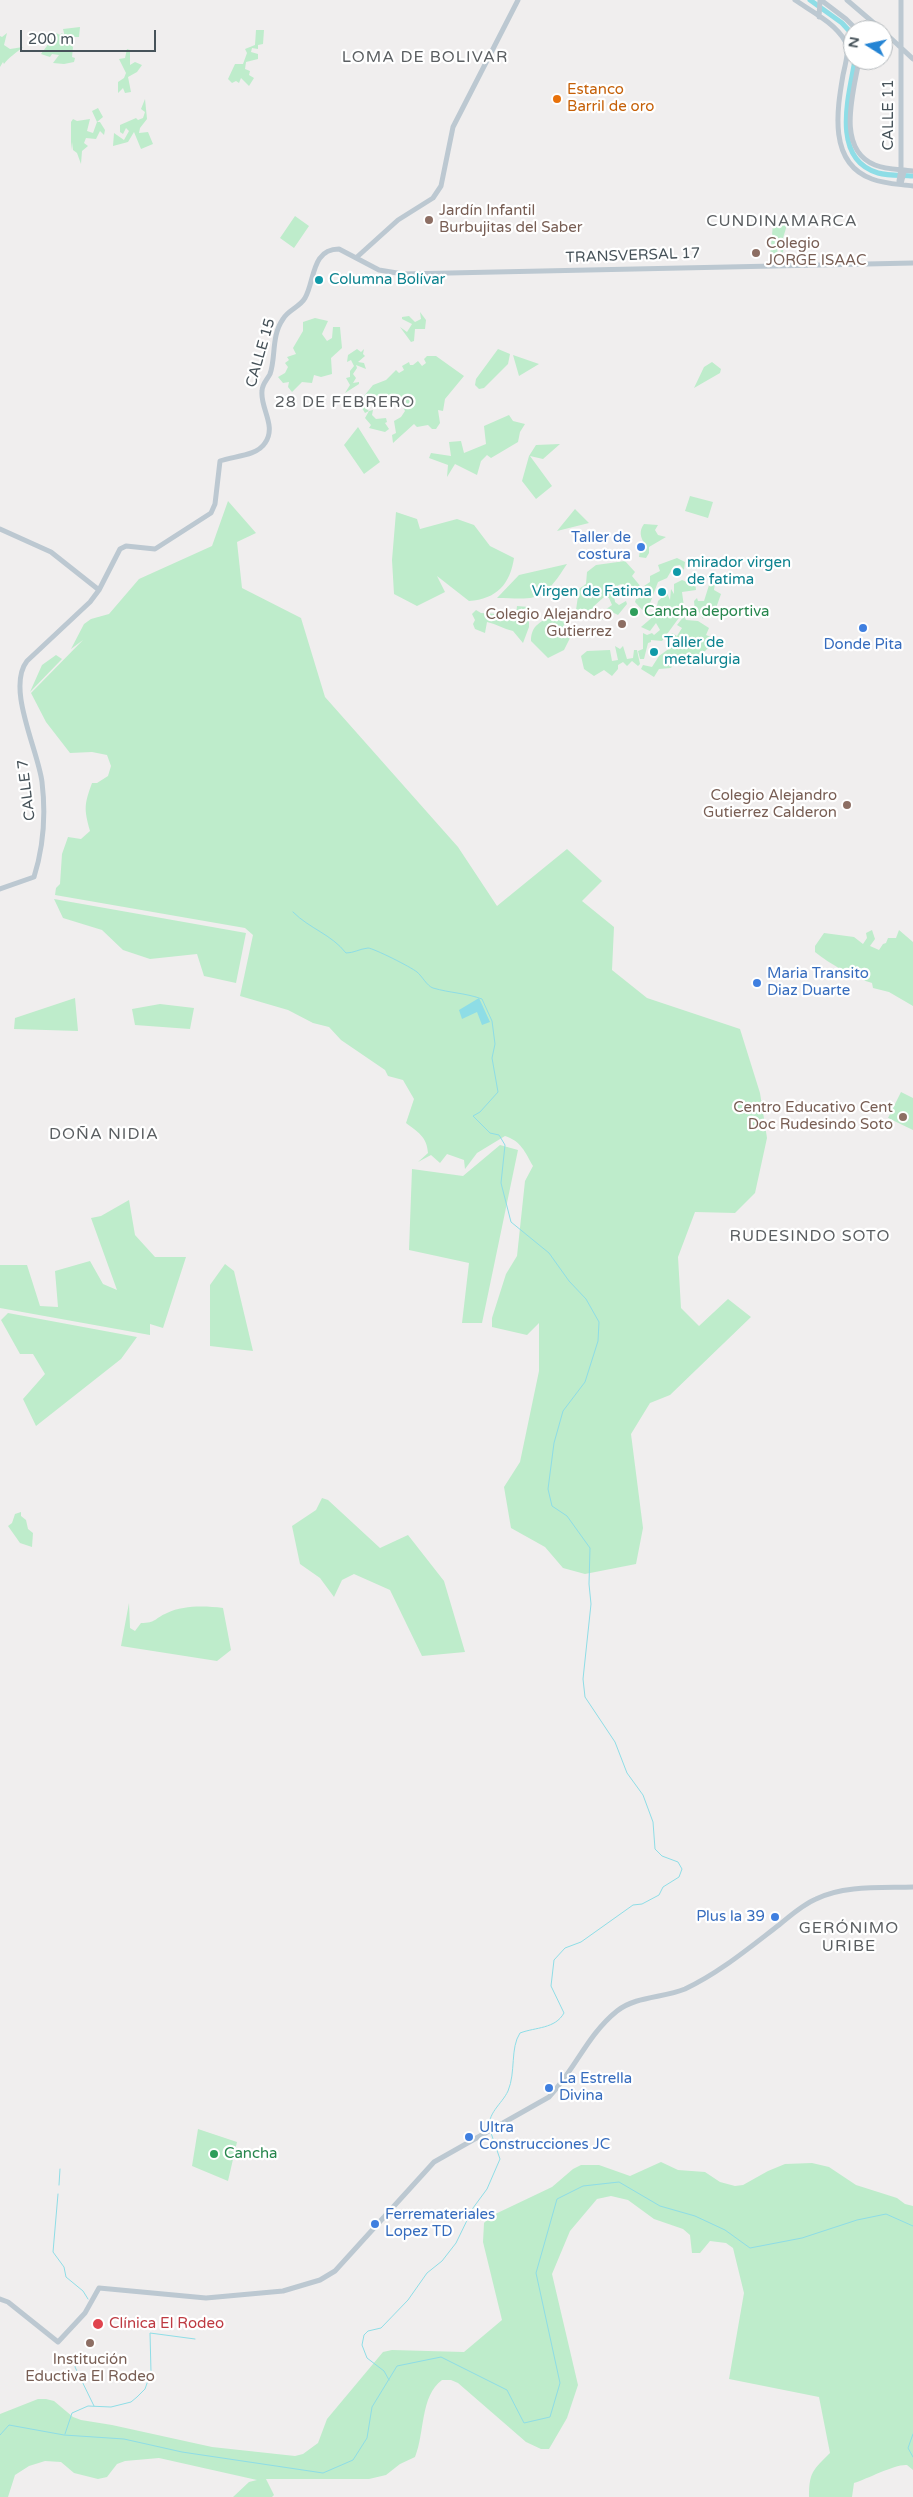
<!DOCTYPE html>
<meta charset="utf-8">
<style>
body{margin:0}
#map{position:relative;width:913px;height:2497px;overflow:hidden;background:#f0eeee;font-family:"Varela Round",sans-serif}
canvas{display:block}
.north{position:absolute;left:843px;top:20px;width:50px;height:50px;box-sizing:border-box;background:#fff;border:1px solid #b5babd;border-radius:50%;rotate:280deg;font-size:14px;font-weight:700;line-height:20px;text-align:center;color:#47535a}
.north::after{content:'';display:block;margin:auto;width:18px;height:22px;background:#2484d4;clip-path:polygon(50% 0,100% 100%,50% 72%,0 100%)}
.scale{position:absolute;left:20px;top:30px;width:136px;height:22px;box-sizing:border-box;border:2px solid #47535a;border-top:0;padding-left:6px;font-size:15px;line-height:18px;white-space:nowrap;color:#47535a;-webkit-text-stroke:4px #fff;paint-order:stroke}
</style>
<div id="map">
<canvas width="913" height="2497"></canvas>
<div class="north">N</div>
<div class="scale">200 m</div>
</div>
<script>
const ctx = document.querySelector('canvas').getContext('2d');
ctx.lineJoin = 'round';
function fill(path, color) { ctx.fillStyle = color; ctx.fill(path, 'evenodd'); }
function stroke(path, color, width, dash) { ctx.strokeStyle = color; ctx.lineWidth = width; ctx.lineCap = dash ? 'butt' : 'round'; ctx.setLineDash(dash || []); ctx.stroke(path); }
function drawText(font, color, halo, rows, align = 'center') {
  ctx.font = font + ' "Varela Round",sans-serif'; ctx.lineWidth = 4.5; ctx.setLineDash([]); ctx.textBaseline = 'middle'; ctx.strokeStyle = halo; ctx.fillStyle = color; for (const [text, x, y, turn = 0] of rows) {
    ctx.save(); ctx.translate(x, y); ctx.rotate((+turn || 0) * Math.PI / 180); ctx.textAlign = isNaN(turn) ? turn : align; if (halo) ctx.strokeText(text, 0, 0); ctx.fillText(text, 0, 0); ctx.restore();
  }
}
const green = new Path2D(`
 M 80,27 L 79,37 L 70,37 L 70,44 L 73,47 L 72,57 L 75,58 L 74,62 L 64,64 L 53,63 L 59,55 L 52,54 L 50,57 L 41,54 L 52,39 L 55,40 L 56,33 L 60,35 L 62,33 L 66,41 L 63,29 Z
 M 256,30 L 264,30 L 263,44 L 258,45 L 258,49 L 252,48 L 251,52 L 258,54 L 258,59 L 246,62 L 245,69 L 250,71 L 249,75 L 254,78 L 249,86 L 241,78 L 239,83 L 236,81 L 232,83 L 228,79 L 235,64 L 243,64 L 247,53 L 245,49 L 255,45 Z
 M 7,33 L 4,45 L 10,49 L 23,47 C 17,52 8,58 4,64 L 3,62 L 0,67 L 0,36 L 2,37 Z
 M 127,49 L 130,50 L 130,65 L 135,62 L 142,65 L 137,72 L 128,77 L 131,92 L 125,93 L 123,88 L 118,93 L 118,82 L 124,78 L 126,73 L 119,59 L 125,58 Z
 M 145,99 L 147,119 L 140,128 L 139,133 L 148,132 L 153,144 L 141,149 L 134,132 L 128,142 L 113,146 L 114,133 L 124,140 L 129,131 L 126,128 L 123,134 L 120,132 L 120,125 L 136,118 L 138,120 L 143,118 L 145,112 L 141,109 Z
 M 98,108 L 103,117 L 97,122 L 100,122 L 105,130 L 104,135 L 100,131 L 96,139 L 86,138 L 84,143 L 88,146 L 82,151 L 81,164 L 77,153 L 73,150 L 72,142 L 71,150 L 71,122 L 73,119 L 77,121 L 90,119 L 87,131 L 93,133 L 97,122 L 92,111 Z
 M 295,216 L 309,226 L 294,248 L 280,238 Z
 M 788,222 L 783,238 L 794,242 L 792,249 L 789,248 L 789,243 L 784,243 L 783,253 L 781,254 L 780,248 L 777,247 L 778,256 L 770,257 L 773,224 Z
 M 420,312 L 426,320 L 425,329 L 415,329 L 414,341 L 411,342 L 400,327 L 407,332 L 412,324 L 402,319 L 402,317 L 409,316 L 415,322 L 421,319 Z
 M 315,318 L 328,321 L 322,334 L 327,341 L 332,338 L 333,327 L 340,327 L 342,348 L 331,358 L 332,374 L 321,377 L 314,375 L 312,383 L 302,382 L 292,392 L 288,387 L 289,382 L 283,383 L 278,377 L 285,373 L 288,367 L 285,363 L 289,360 L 287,357 L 296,354 L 293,348 L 303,331 L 303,322 Z
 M 357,349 L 361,352 L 364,349 L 363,354 L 365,356 L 358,362 L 364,363 L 366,369 L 356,365 L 357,368 L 353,374 L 356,378 L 353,383 L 359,382 L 359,384 L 345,393 L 350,385 L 346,378 L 350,377 L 350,371 L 354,366 L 351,360 L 347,362 L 348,355 Z
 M 498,349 L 510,354 L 508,364 L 484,388 L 479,389 L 475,385 L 476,379 Z
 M 513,355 L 539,364 L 519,376 Z
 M 427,356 L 436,356 L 464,376 L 445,399 L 443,411 L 438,410 L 440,423 L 436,429 L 432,429 L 428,425 L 417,427 L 414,424 L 393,443 L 392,435 L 396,433 L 394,421 L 401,417 L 405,411 L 403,407 L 370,397 L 373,401 L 365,408 L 369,411 L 373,410 L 372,415 L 376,419 L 386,418 L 387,422 L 385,423 L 389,429 L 385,432 L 369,428 L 371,425 L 365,418 L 369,411 L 365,413 L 362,408 L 366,402 L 364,396 L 373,385 L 386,380 L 396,370 L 399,373 L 404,370 L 402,366 L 409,362 L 410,365 L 413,365 L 418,361 L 422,366 L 426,363 L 424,359 Z
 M 712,362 L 721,369 L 720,373 L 694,388 L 704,367 Z
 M 509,415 L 513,421 L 525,424 L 520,432 L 518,442 L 491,458 L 487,455 L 481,461 L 477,475 L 455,464 L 447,477 L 448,465 L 429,458 L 431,453 L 451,456 L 449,442 L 461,441 L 464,453 L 486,444 L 484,426 Z
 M 358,427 L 380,462 L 364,474 L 344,445 Z
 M 560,444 L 543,459 L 530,456 L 552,486 L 536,499 L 522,481 L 529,456 L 536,445 Z
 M 690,496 L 713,502 L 708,518 L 685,511 Z
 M 228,501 L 256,533 L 237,542 L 242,588 L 301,618 L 325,697 L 458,847 L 497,906 L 567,849 L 602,881 L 582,901 L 614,927 L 612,970 L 647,998 L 740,1029 L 760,1093 L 767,1138 L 755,1193 L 735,1213 L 695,1212 L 678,1257 L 681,1308 L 699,1326 L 728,1299 L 751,1317 L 670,1395 L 650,1403 L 631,1434 L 643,1528 L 636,1564 L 585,1574 L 563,1568 L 545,1547 L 511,1528 L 504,1487 L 520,1462 L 539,1371 L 539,1323 L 527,1335 L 492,1327 L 492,1318 L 506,1274 L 517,1256 L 525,1181 L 533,1166 C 525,1152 521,1141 505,1136 L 477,1153 L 465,1169 L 464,1160 L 447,1154 L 440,1163 L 431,1155 L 418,1162 L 428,1153 C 427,1137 418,1132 406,1123 L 414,1099 L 403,1080 L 388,1076 L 385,1070 L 341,1040 L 329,1027 L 313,1023 L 288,1010 L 240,996 L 253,935 L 245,928 L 55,895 L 56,888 L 60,884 L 62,854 L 68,837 L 81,839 L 90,831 C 84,809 84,805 92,783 L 97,783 L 108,776 L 111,766 L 107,755 L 92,752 L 70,753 L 46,722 L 31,693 L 83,640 L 71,649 L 84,624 L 91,619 L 109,614 L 139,579 L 212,546 Z
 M 575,509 L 589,523 L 557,531 Z
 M 396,512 L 417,519 L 420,529 L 457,519 L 474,525 L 490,546 L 514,558 C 510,584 497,599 469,601 L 437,576 L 445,592 L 417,606 L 394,594 L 392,560 Z
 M 644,524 L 658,525 L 655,530 L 658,535 L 666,537 L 649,547 L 649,553 L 646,558 L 639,557 L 640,550 L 644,549 L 645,544 C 640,537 639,531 644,524 Z
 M 677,558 L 685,562 L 684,570 L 680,565 L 674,566 L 667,578 L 658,582 L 646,614 L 635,602 L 636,599 L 646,596 L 647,588 L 644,586 L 650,582 L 650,576 L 660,571 L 658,565 Z
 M 625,561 L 635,572 L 632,576 L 641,587 L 632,590 L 621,584 L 613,588 L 615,602 L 619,605 L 626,601 L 627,604 L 618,615 L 612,612 L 602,620 L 599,614 L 612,605 L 609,598 L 604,597 L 594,606 L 597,613 L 594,615 L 576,610 L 579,589 L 586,584 L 587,572 L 596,565 Z
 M 567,564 C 542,602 541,599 497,598 L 519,575 Z
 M 716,577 L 714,590 L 721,594 L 716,608 L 707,607 L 703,619 L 699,612 L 695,611 L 694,601 L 697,598 L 698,601 L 704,601 L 710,582 Z
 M 682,580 L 694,585 L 695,581 L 696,590 L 682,592 L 684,607 L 681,615 L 662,641 L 651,640 L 651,642 L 648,643 L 644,659 L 640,659 L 638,651 L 643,649 L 643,633 L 647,635 L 652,633 L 654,635 L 660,630 L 656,623 L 650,631 L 641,627 L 655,615 L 658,601 L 667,593 L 670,600 L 671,589 L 674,594 L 674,584 Z
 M 517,606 L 529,607 L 529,627 L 523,643 L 513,631 C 503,629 497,624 487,622 L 485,633 L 475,629 L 473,624 L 475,620 L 472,614 L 476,610 L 481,613 L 516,615 Z
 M 554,614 L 556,620 L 567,620 L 562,628 L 564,636 L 570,638 L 564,650 L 548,658 L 531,641 C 531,624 542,622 554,614 Z
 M 684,616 L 686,620 L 698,621 L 709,628 L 706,635 L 716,639 L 715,649 L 707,649 C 700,658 686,662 675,661 L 671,668 L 659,669 L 654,677 L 641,669 L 643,665 L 652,667 L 659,656 L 674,645 L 670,636 L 672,633 L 677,636 L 682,628 L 677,625 Z
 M 615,646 L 620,649 L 623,646 L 627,659 L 633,658 L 634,650 L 637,650 L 640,664 L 638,666 L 632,661 L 627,666 L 623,662 L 618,665 L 618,669 L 612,676 L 604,670 L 594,676 L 584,669 L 581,656 L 587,651 L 610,650 L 612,661 L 618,660 Z
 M 56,655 L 62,659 L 30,692 L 42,665 Z
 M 54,899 L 246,933 L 236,983 L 204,976 L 197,954 L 150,959 L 123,950 L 102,930 L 63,918 Z
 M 872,930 L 875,939 L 870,946 L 879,950 L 883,944 L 886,943 L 888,938 L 896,938 L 899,930 L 913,942 L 913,1006 L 889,992 L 873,988 L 872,983 C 857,979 828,963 815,952 L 815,946 L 824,933 L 854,937 L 863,944 L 867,938 L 866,933 Z
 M 75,998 L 78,1031 L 14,1029 L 15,1018 Z
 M 160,1004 L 194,1008 L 190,1029 L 135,1025 L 132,1009 Z
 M 901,1092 L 913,1098 L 913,1130 L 888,1118 Z
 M 500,1145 L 518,1150 L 482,1323 L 462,1323 L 469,1263 L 409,1250 L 412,1169 L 463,1176 Z
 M 129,1200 L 135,1235 L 155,1257 L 186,1257 L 163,1328 L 150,1324 L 150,1335 L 0,1308 L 0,1265 L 27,1265 L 40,1306 L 58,1307 L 55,1271 L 90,1261 L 103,1284 L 117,1290 L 91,1218 L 101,1216 Z
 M 225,1264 L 234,1271 L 253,1351 L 210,1346 L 210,1285 Z
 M 8,1313 L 137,1337 L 121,1359 L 36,1426 L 23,1399 L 45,1374 L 33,1354 L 20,1354 L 1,1320 Z
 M 322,1498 L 328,1500 L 380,1548 L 408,1535 L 444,1581 L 465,1652 L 422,1656 L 390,1590 L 354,1574 L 342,1580 L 334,1597 L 320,1578 L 300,1564 L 292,1526 L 316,1510 Z
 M 21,1512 L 21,1516 L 26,1520 L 28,1529 L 33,1533 L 32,1547 L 20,1543 L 8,1526 L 12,1523 L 15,1514 Z
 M 129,1603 L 130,1628 L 135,1631 L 141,1623 C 156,1623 155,1618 167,1613 C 184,1605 205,1606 223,1608 L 231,1650 L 217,1661 L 121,1646 Z
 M 198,2129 L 237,2142 L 228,2181 L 192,2166 Z
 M 661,2162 L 678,2170 L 705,2172 L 720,2182 L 735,2186 L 743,2185 L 768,2171 L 785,2164 L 812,2163 L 829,2167 L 856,2185 L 897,2198 L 905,2204 L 913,2206 L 913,2470 L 907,2465 C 895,2464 867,2479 854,2483 L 852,2497 L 809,2497 C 809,2472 813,2470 830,2453 L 819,2397 L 729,2379 L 744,2293 L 733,2248 L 726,2243 L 710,2241 L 700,2253 L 692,2253 L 690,2235 L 683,2229 L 654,2219 L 628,2200 L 611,2196 L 597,2199 L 570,2231 L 552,2274 L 578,2385 L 567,2418 L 549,2449 L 541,2449 L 526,2442 L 458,2383 L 451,2380 L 442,2380 C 420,2396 425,2433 415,2457 L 400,2464 L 386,2475 L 369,2479 L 266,2479 L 274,2495 L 272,2497 L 233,2497 L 249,2482 L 257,2480 L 159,2458 L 125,2461 L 117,2464 L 107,2477 L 98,2479 L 74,2473 L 61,2462 L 45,2461 L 29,2466 L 15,2475 L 8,2497 L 0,2497 L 0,2414 L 38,2399 L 46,2399 L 54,2401 L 73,2417 L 81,2420 L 112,2425 L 212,2447 L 295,2456 L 303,2454 L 318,2443 L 327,2419 L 383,2352 L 392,2350 L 464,2352 L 502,2320 L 483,2242 L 484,2223 L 489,2217 L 552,2187 L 573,2169 L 581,2165 L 599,2165 L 630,2176 Z`);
const water = new Path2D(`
 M 479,998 L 490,1022 L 482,1025 L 477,1012 L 462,1019 L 459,1010 Z`);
const stream = new Path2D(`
 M 293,912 C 310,929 331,934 346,953 C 354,953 359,949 368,948 C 373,948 411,967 417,972 C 422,976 427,986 433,988 C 450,993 466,993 482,999 L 492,1021 L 495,1044 L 492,1058 L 498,1092 L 480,1112 L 473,1116 L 490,1133 L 499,1135 L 505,1145 L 501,1183 L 511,1222 L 549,1253 L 569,1281 L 586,1299 L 599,1322 L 598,1341 L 585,1382 L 563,1411 L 554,1443 L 548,1489 L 552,1506 L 567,1516 L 590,1548 L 589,1584 L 591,1604 L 583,1679 L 585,1697 L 615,1742 L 627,1773 L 643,1795 L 653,1822 L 655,1849 L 662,1856 L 678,1862 L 682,1869 L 679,1877 L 663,1887 L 659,1895 L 642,1904 L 633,1905 L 581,1942 L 565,1948 L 554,1960 L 551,1986 L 564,2013 C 555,2029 536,2027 520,2033 C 510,2048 516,2072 508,2091 C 502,2104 486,2114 490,2129
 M 59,2185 L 60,2169
 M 58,2194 L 53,2252 L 64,2267 L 66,2277 L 83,2291 L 88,2299
 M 76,2364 L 75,2367 L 94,2406
 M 389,2380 L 384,2371 L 367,2358 L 362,2345 L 364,2335 L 368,2331 L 381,2328 L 408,2300 L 427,2273 L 442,2261 L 456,2243 L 473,2208 L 487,2189 L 500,2159 L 491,2133
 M 65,2434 L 72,2413 L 88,2406 L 111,2407 L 131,2402 L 137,2397 L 145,2389 L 151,2372 L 150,2333 L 195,2339
 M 913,2434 L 908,2448 L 913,2457
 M 0,2435 L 9,2425 L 64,2435 L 124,2439 L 182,2452 L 323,2473 L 353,2460 L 367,2438 L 372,2407 L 397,2366 L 441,2357 L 507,2390 L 524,2423 L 550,2417 L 560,2383 L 536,2273 L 557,2199 L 583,2186 L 619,2182 L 660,2206 L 695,2216 L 725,2230 L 750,2248 L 802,2238 L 857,2220 L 886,2214 L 913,2226`);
const canal = new Path2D(`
 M 810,0 L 842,23 L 853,35
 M 855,60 C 849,95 830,159 878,173 C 889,176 902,175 913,176`);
const secondary = new Path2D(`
 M 795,0 C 811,11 835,23 845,41 C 850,50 845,65 843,75 C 837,110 828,163 872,179 C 885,184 899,184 913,186
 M 821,0 L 846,19 L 857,30
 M 847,0 L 882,30
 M 901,0 L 901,169 L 899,181 L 901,184 L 904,172 L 901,169
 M 819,17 L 820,0
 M 883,31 L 913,59
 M 859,60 C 854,91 835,149 875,165 C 887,170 901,169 913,171
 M 357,257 L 398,220 L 433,198 L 441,186 L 453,127 L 518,0
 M 0,529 L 51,552 L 99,590
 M 0,889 L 34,877 C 44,845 46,815 42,782 C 38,750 6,688 27,661 L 90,602 L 99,590 L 120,549 L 126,546 L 155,549 L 211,513 L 215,504 L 220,461 C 234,456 257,456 265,443 C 277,426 260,408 262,391 C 262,384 267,380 270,374 C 276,358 271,336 283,319 C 288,310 300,307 305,298 C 315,281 311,249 339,249 L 379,270 L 403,274 L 913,263
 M 0,2299 L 8,2302 L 58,2342 L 85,2313 L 99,2288 L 206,2298 L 283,2291 L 320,2280 L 335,2271 L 434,2162 L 549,2097 C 575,2070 587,2035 617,2011 C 636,1996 663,1998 685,1989 C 719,1973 749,1948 779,1925 C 790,1916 802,1905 816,1899 C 844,1885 882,1888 913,1887`);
const markers = [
 [557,99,5,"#e8710a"],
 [429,220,5,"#8d6e63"],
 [756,253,5,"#8d6e63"],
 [319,280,5,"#0f9aa8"],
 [641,547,5,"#3f7fe0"],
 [677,572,5,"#0f9aa8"],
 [662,592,5,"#0f9aa8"],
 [634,612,5,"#2e9e5b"],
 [622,624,5,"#8d6e63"],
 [863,628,5,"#3f7fe0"],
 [654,652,5,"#0f9aa8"],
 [847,805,5,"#8d6e63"],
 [757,983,5,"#3f7fe0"],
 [903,1117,5,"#8d6e63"],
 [775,1917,5,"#3f7fe0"],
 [549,2088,5,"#3f7fe0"],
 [469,2137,5,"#3f7fe0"],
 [214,2154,5,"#2e9e5b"],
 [375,2224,5,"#3f7fe0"],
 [98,2324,6,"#e0444e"],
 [90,2343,5,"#8d6e63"]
];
const foodNames = [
 ["Estanco",567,90],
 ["Barril de oro",567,107]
];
const streetNames = [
 ["CALLE 11",889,115,-90],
 ["TRANSVERSAL 17",633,256,-2],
 ["CALLE 15",261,353,-74],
 ["CALLE 7",27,790,-97]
];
const educationNames = [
 ["Jardín Infantil",439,211,"left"],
 ["Burbujitas del Saber",439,228,"left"],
 ["Colegio",766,244,"left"],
 ["JORGE ISAAC",766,261,"left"],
 ["Colegio Alejandro",612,615],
 ["Gutierrez",612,632],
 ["Colegio Alejandro",837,796],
 ["Gutierrez Calderon",837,813],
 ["Centro Educativo Cent",893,1108],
 ["Doc Rudesindo Soto",893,1125],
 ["Institución",90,2360,"center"],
 ["Eductiva El Rodeo",90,2377,"center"]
];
const cultureNames = [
 ["Columna Bolívar",329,280],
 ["mirador virgen",687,563],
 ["de fatima",687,580],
 ["Virgen de Fatima",652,592,"right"],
 ["Taller de",664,643],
 ["metalurgia",664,660]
];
const shopNames = [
 ["Taller de",631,538,"right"],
 ["costura",631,555,"right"],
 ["Donde Pita",863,645,"center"],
 ["Maria Transito",767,974],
 ["Diaz Duarte",767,991],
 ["Plus la 39",765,1917,"right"],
 ["La Estrella",559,2079],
 ["Divina",559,2096],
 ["Ultra",479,2128],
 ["Construcciones JC",479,2145],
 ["Ferremateriales",385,2215],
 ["Lopez TD",385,2232]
];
const leisureNames = [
 ["Cancha deportiva",644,612],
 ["Cancha",224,2154]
];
const healthNames = [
 ["Clínica El Rodeo",109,2324]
];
const neighbourhoodNames = [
 ["LOMA DE BOLIVAR",425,58],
 ["CUNDINAMARCA",782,222],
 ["28 DE FEBRERO",345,403],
 ["DOÑA NIDIA",104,1135],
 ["RUDESINDO SOTO",810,1237],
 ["GERÓNIMO",849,1929],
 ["URIBE",849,1947]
];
fill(green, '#beeccb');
fill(water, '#8edde6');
stroke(stream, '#8edde6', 1);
stroke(canal, '#8edde6', 5);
stroke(secondary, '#bcc8d1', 5);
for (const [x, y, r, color] of markers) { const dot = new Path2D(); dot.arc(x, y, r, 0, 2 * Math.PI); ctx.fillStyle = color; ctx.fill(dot); stroke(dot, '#fff', 2); }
drawText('15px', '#c56008', '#fff', foodNames, 'left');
drawText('15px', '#47535a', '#fff', streetNames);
drawText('15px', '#785e54', '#fff', educationNames, 'right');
drawText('15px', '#0d838f', '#fff', cultureNames, 'left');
drawText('15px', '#366cbe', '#fff', shopNames, 'left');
drawText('15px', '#27864d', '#fff', leisureNames, 'left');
drawText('15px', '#be3a42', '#fff', healthNames, 'left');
ctx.letterSpacing = '1px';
drawText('16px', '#5b5f62', '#fff', neighbourhoodNames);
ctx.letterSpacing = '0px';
</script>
